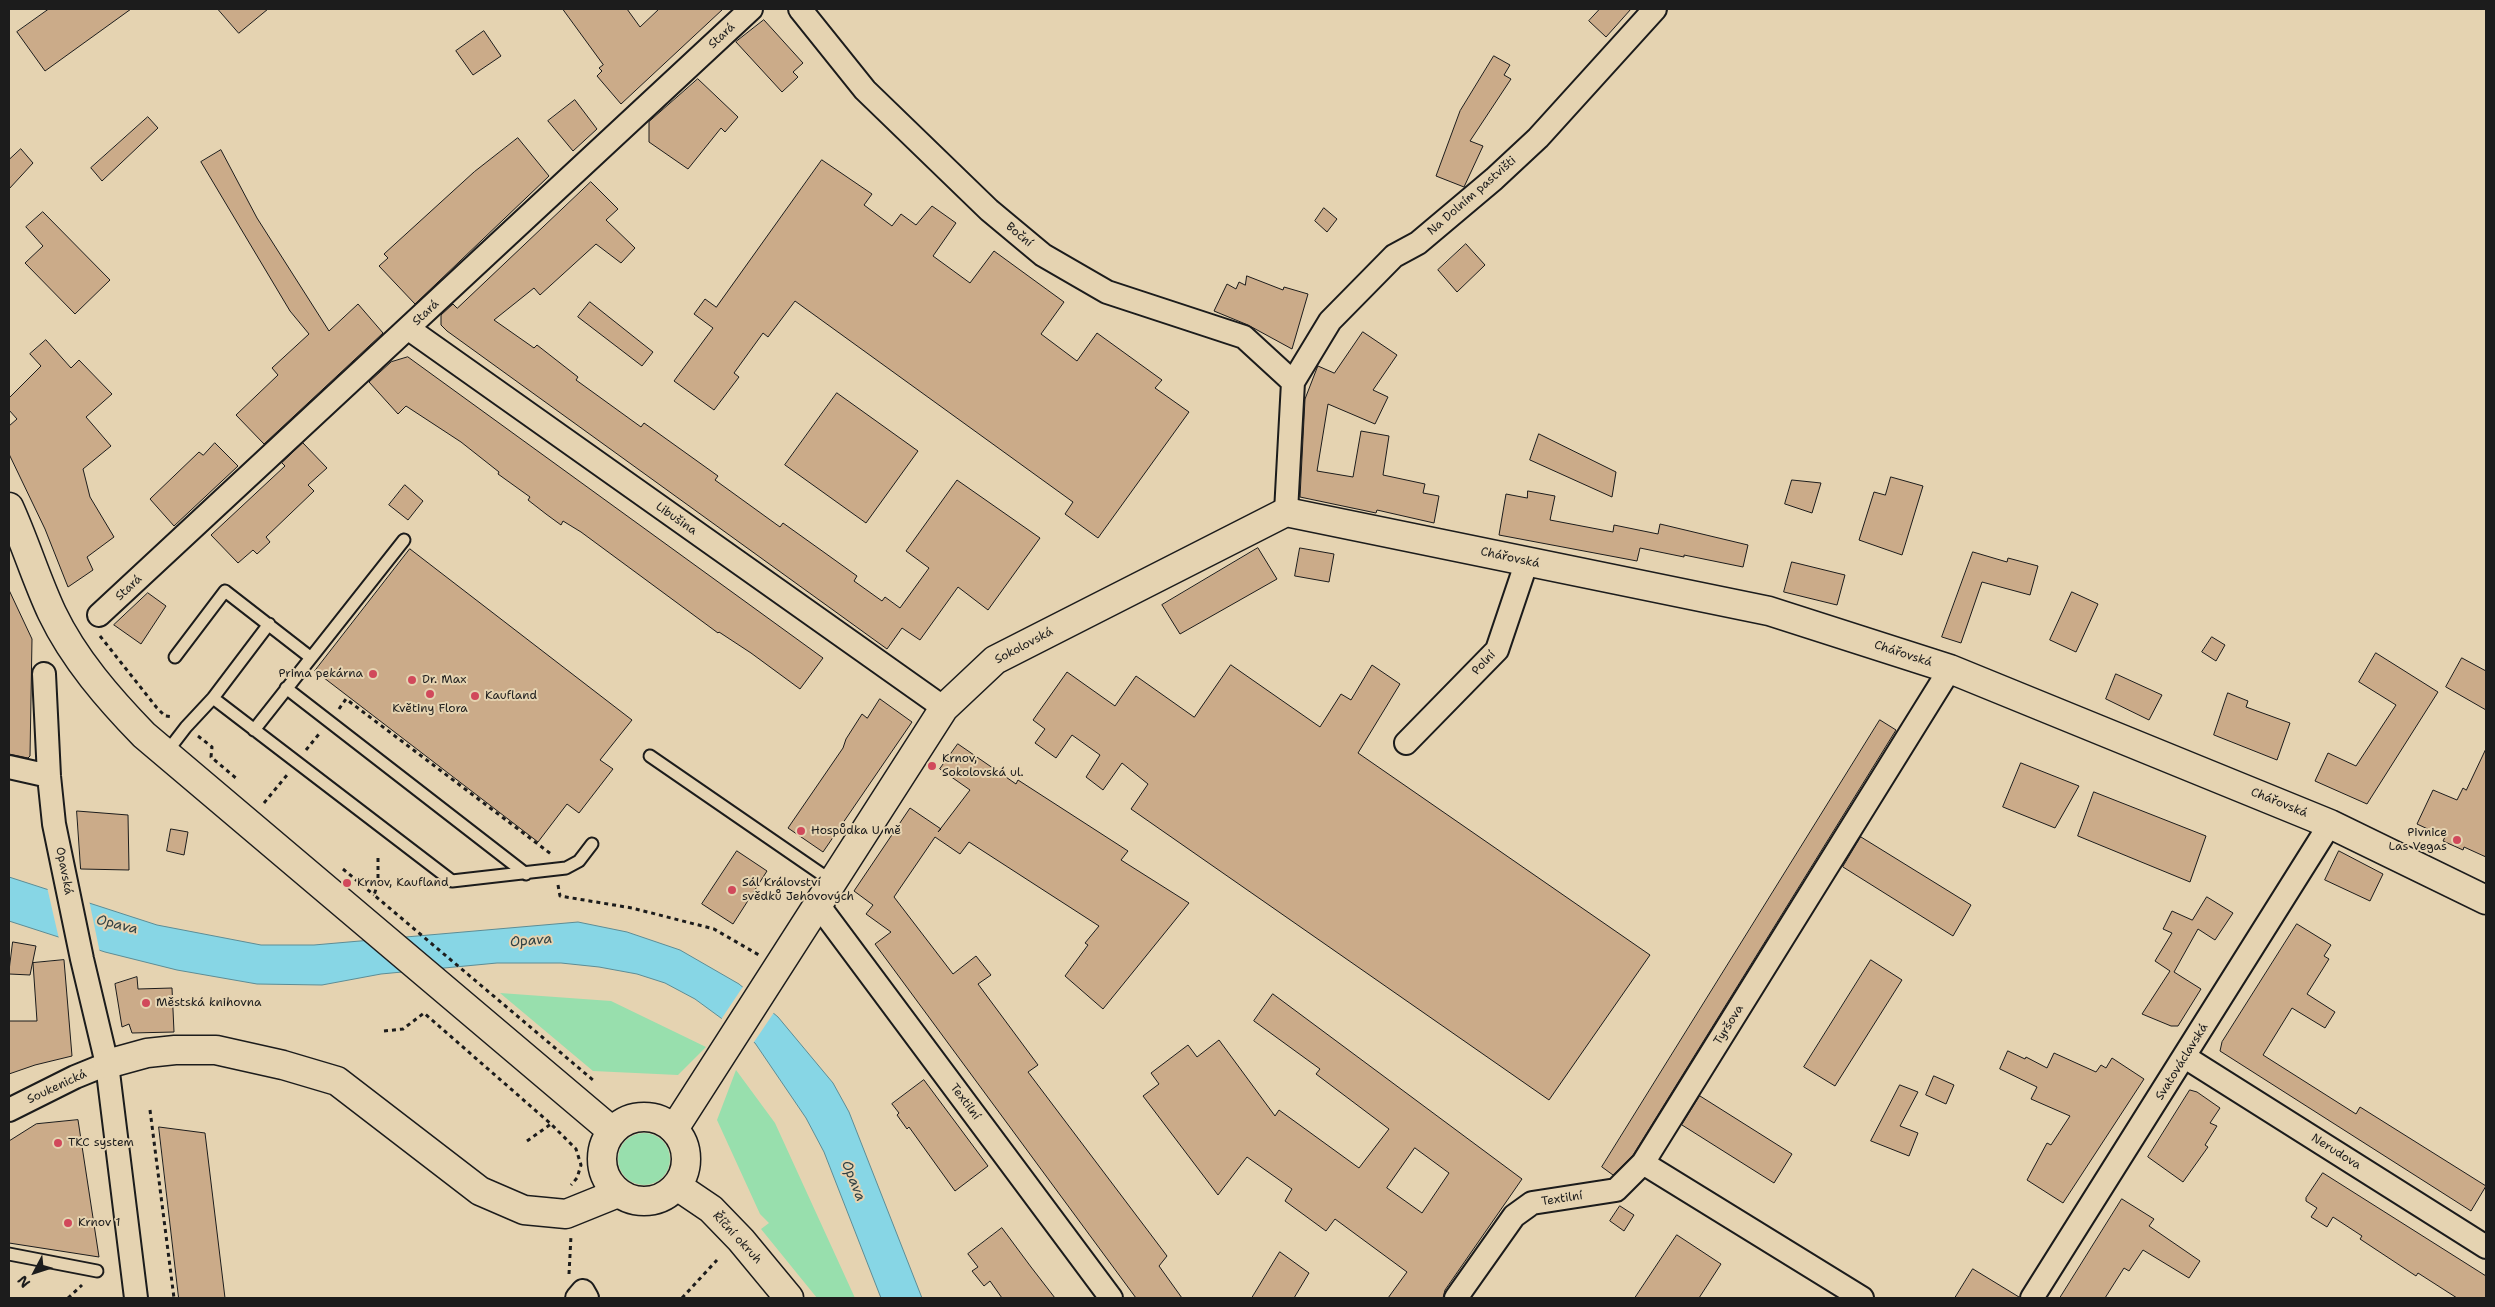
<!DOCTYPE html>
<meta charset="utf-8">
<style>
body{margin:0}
#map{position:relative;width:2495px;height:1307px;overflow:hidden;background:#e5d3b1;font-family:"Shantell Sans",sans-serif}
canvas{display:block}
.frame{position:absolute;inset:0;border:10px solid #1c1c1c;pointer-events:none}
.north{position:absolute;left:10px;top:1247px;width:50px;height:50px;-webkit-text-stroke:4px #e5d3b1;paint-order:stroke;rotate:230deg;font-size:14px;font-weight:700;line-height:20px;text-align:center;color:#1c1c1c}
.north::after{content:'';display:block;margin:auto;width:18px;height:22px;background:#1c1c1c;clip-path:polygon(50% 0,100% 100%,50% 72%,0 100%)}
</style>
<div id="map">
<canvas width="2495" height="1307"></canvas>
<div class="frame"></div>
<div class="north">N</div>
</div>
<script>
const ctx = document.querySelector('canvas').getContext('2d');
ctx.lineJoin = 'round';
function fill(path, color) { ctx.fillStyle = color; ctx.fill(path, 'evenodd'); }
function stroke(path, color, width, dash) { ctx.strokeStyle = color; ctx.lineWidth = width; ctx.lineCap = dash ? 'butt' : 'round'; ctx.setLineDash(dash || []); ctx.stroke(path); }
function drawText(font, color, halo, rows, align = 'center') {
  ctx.font = font + ' "Shantell Sans",sans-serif'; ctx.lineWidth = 4; ctx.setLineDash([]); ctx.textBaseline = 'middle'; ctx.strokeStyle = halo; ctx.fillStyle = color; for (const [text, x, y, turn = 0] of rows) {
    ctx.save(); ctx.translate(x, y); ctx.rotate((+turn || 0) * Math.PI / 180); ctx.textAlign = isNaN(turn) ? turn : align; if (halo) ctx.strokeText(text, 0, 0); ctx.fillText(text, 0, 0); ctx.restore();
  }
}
const green = new Path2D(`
 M 500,993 L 611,1001 L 706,1047 L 678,1075 L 593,1071 Z
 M 736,1070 L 775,1123 L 855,1298 L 817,1298 L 761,1229 L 769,1223 L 760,1214 L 717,1120 Z
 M618 1159a26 26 0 1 1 52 0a26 26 0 1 1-52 0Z`);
const water = new Path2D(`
 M 9,877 L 157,925 L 261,945 L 314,945 L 578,922 L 627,932 L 680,950 L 739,984 L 778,1017 L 833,1083 L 849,1112 L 922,1298 L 881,1298 L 824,1152 L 806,1118 L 755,1043 L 695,999 L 665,983 L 637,974 L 599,967 L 561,963 L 497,963 L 381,974 L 322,985 L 257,984 L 177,970 L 105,952 L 9,921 Z`);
const pier = new Path2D(`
 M 47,887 L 89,900 L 100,953 L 59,939 Z
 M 744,985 L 775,1011 L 752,1045 L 720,1021 Z`);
const building = new Path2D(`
 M 49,9 L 131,9 L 45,71 L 17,32 Z
 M 218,9 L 268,9 L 239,33 Z
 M 563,9 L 627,9 L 640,27 L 659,9 L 723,9 L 621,104 L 597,76 L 602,71 L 599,68 L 603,65 Z
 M 1600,9 L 1631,9 L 1606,37 L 1589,21 Z
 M 764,20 L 803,63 L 793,72 L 798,77 L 782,92 L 736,42 Z
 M 484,31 L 501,56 L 473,75 L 456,51 Z
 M 1494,56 L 1510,65 L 1504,75 L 1511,79 L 1470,141 L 1483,146 L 1464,187 L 1436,176 L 1460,111 Z
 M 698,79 L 738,117 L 725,132 L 721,128 L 688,169 L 649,142 L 649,122 Z
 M 575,100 L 597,129 L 573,151 L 548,121 Z
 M 148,117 L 158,128 L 102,181 L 91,168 Z
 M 518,138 L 549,176 L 415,304 L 379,266 L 388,258 L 384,254 L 474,172 Z
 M 21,149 L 33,163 L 9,189 L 9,160 Z
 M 221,150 L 257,218 L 329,331 L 358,304 L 383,333 L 264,444 L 236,415 L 278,375 L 272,368 L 309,334 L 290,311 L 201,162 Z
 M 822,160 L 872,194 L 864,205 L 892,226 L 901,214 L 916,225 L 932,206 L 956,223 L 933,256 L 970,283 L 994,251 L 1064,302 L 1041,334 L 1077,361 L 1097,333 L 1162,380 L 1155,388 L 1189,412 L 1098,538 L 1065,514 L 1073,502 L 795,301 L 768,337 L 763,333 L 734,373 L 739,377 L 714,410 L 674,381 L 713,328 L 694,314 L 705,299 L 716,307 Z
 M 591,182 L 618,209 L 606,220 L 635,248 L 621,263 L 596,244 L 540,295 L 534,288 L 494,320 L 534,348 L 537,345 L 578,377 L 576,380 L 641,427 L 644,423 L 718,476 L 715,480 L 780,527 L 783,523 L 825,553 L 857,576 L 854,581 L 882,601 L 885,597 L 900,608 L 929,568 L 906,551 L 957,480 L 1040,538 L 988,610 L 958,587 L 920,640 L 902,628 L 887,649 L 447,331 L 441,325 L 441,315 L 453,304 L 457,308 Z
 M 1324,208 L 1337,219 L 1327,232 L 1315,221 Z
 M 43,212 L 110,280 L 75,314 L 25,263 L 43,246 L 26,227 Z
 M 1466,244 L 1485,265 L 1457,292 L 1438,270 Z
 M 1247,276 L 1283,290 L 1284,287 L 1308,294 L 1292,349 L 1248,325 L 1214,311 L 1227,284 L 1236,289 L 1239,282 L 1245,285 Z
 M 590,302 L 653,352 L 642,366 L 578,317 Z
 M 1363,332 L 1397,355 L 1373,390 L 1388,397 L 1375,424 L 1328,404 L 1317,471 L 1353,477 L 1361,431 L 1389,436 L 1383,475 L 1425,484 L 1423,493 L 1439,496 L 1434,523 L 1377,510 L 1376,513 L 1300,497 L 1305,399 L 1317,368 L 1318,366 L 1334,373 Z
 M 46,340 L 71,368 L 79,360 L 112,394 L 86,417 L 111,446 L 83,469 L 90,497 L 114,537 L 87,557 L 93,570 L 68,587 L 45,529 L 9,454 L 9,426 L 17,419 L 9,410 L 9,398 L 41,366 L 30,354 Z
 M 408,357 L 823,658 L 800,689 L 751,653 L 719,632 L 718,633 L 581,532 L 563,521 L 561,525 L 546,514 L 528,500 L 530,497 L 498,474 L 499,472 L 461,442 L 406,406 L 398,414 L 369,382 L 391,362 Z
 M 837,393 L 918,451 L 866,523 L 785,465 Z
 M 1539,434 L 1616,472 L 1612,497 L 1530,460 Z
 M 215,443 L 238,466 L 174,526 L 150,499 L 199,452 L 203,455 Z
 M 303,443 L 327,468 L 308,485 L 314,491 L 266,537 L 270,542 L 257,554 L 253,550 L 238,563 L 211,535 L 285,466 L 282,463 Z
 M 1891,477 L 1923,486 L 1902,555 L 1859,540 L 1874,492 L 1885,495 Z
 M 1792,480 L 1821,483 L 1812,513 L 1785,504 Z
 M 405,485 L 423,501 L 408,520 L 389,505 Z
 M 1528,491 L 1555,496 L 1550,520 L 1613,532 L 1614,525 L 1658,534 L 1660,524 L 1748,545 L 1743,567 L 1684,555 L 1684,557 L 1640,548 L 1637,561 L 1499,535 L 1506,494 L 1527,498 Z
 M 1258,548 L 1277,579 L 1180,634 L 1162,605 Z
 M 1300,548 L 1334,554 L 1329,582 L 1295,576 Z
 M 410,549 L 632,720 L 600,760 L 613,769 L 579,813 L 567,804 L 538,842 L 315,671 Z
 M 1973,552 L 2007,562 L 2008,558 L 2038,566 L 2030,595 L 1982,582 L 1961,643 L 1942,637 Z
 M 1792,562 L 1845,575 L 1837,605 L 1784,592 Z
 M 9,590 L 32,639 L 30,756 L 28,758 L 9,754 Z
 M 2072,592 L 2098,604 L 2076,652 L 2050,640 Z
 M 148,593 L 166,606 L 141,644 L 114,625 Z
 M 2212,637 L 2225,645 L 2216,661 L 2202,652 Z
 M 2376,653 L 2438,692 L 2367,804 L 2315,781 L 2328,753 L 2356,766 L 2396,705 L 2359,682 Z
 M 2462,658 L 2486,671 L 2486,710 L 2446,687 Z
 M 1231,665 L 1320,727 L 1341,694 L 1351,700 L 1372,665 L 1400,684 L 1358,753 L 1650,955 L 1549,1100 L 1131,809 L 1148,784 L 1122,763 L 1103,790 L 1086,777 L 1100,755 L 1072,735 L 1056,758 L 1035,743 L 1045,729 L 1033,720 L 1067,672 L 1115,706 L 1136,676 L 1194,717 Z
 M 2116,674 L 2162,695 L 2149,720 L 2106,699 Z
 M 2228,693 L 2248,701 L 2246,707 L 2290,723 L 2277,760 L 2214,735 Z
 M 880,699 L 912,722 L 823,852 L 788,828 L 843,748 L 846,739 L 862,714 L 867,718 Z
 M 1880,720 L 1896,730 L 1633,1155 L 1613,1175 L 1602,1167 Z
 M 958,744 L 1016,784 L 1018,780 L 1128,851 L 1121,860 L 1189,903 L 1103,1009 L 1065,976 L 1088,945 L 1085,943 L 1099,926 L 969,842 L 960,854 L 935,837 L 894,897 L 953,974 L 976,956 L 991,975 L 978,984 L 1038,1065 L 1028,1072 L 1167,1256 L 1159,1266 L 1182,1298 L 1136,1298 L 875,944 L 891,932 L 866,914 L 873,905 L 854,891 L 910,808 L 941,829 L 938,832 L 970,790 L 940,769 Z
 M 2486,749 L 2486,857 L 2464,847 L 2463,850 L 2443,841 L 2445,837 L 2417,824 L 2433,790 L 2457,800 L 2463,788 L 2466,790 Z
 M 2021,763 L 2079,786 L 2055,828 L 2003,807 Z
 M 2094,792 L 2206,836 L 2190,882 L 2078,836 Z
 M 77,811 L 128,815 L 129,870 L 81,869 Z
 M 171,829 L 188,832 L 184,855 L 167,851 Z
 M 1861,837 L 1971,905 L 1953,936 L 1843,867 Z
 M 737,851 L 767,871 L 733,924 L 702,904 Z
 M 2339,851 L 2383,874 L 2370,901 L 2325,880 Z
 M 2207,897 L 2233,913 L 2215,940 L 2198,929 L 2174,972 L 2201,989 L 2178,1026 L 2171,1026 L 2142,1014 L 2170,971 L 2155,961 L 2172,933 L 2163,929 L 2172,911 L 2192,920 Z
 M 2297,924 L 2331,945 L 2324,956 L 2329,959 L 2307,994 L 2335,1012 L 2325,1028 L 2292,1008 L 2263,1055 L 2356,1114 L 2360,1107 L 2486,1186 L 2471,1211 L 2220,1051 L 2222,1042 Z
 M 13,942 L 36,946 L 30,975 L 9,974 Z
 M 64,960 L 72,1056 L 35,1065 L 9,1074 L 9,1021 L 37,1021 L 33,963 Z
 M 1871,960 L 1902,980 L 1835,1086 L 1804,1067 Z
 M 137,977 L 138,989 L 172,988 L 174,1032 L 132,1033 L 129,1024 L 122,1027 L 115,984 Z
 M 1273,994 L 1522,1179 L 1445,1290 L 1443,1298 L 1388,1298 L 1407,1272 L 1335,1219 L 1326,1231 L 1285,1201 L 1292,1189 L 1247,1157 L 1218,1195 L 1143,1096 L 1159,1084 L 1151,1073 L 1188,1045 L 1197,1057 L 1219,1040 L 1275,1116 L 1279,1110 L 1359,1168 L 1389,1129 L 1316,1074 L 1320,1069 L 1254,1021 ZM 1415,1148 L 1449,1173 L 1422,1213 L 1387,1188 Z
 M 2008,1051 L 2025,1059 L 2026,1057 L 2047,1068 L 2054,1053 L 2096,1072 L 2101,1065 L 2106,1068 L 2112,1058 L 2144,1079 L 2063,1203 L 2027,1180 L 2047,1143 L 2051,1145 L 2070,1116 L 2031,1099 L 2037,1087 L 2000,1069 Z
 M 1934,1076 L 1954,1085 L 1946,1104 L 1926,1095 Z
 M 924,1080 L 988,1166 L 955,1191 L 909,1127 L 907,1129 L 897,1115 L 899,1113 L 892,1104 Z
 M 1900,1085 L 1918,1092 L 1900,1126 L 1918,1133 L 1909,1156 L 1871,1141 Z
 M 2190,1090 L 2197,1092 L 2220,1108 L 2210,1123 L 2217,1126 L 2205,1145 L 2208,1147 L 2183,1182 L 2148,1157 Z
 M 1700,1096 L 1792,1154 L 1774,1183 L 1682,1125 Z
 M 78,1120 L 99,1257 L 9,1243 L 9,1141 L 36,1124 Z
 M 159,1127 L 205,1133 L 225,1298 L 179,1298 Z
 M 2323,1173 L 2486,1276 L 2486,1298 L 2457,1298 L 2418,1273 L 2416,1276 L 2360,1239 L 2362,1236 L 2333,1217 L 2327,1227 L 2311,1217 L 2317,1208 L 2306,1201 L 2306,1198 Z
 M 2122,1199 L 2154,1219 L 2149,1226 L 2200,1261 L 2189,1278 L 2143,1250 L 2129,1271 L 2124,1268 L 2105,1298 L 2060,1298 Z
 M 1620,1206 L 1634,1215 L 1624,1231 L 1610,1221 Z
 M 1002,1228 L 1031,1267 L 1055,1298 L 1002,1298 L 990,1281 L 984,1286 L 972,1271 L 978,1267 L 968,1254 Z
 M 1677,1235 L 1721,1264 L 1699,1298 L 1635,1298 Z
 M 1280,1252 L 1309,1273 L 1294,1298 L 1252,1298 Z
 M 1973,1269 L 2019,1297 L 2019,1298 L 1955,1298 Z`);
const path = new Path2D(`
 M 100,636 L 157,708 L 165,716 L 173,717
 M 339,709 L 346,699 L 551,854
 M 198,736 L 212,747 L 211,757 L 237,779
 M 306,750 L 319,734
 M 264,803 L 287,775
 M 378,858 L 378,883 L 374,895 L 593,1080
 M 343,869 L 374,895
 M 558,885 L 560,896 L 632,908 L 714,929 L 759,955
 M 384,1031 L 403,1029 L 424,1013 L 551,1124 L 576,1149 L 581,1165 L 577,1178 L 571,1185
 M 150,1110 L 174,1298
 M 527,1141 L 551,1124
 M 569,1274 L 571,1236
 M 68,1298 L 82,1285
 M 682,1298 L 717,1260`);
const service = new Path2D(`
 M 175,657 L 225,591 L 310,657
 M 286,688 L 526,874
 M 213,698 L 452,881 L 566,868 L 579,861 L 592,844
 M 254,730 L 404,540
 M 166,753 L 186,727 L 213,698 L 269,624
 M 650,756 L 833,882
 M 9,1254 L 97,1271`);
const minor = new Path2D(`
 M 800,9 L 865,90 L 989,210 L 1043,255 L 1107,292 L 1244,337 L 1293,382
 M 409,329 L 944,708
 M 1286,512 L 1293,382 L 1330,321 L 1394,256 L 1418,243 L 1494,179 L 1538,138 L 1655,9
 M 99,615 L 751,9
 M 44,674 L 49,776 L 54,824 L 82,959 L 107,1064 L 136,1298
 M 1406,743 L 1497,650 L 1527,561
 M 9,767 L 49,776
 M 819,906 L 1111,1298
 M 2185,1057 L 2486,1247
 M 9,1110 L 75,1077 L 107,1064
 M 1643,1163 L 1862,1298
 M 577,1298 L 583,1291 L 587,1298
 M 1456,1298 L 1514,1216 L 1532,1203 L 1616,1190 L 1643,1163 L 1950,669
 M 2032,1298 L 2330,824`);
const tertiary = new Path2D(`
 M 107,1064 L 147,1053 L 175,1050 L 216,1050 L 283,1065 L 337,1081 L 480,1191 L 524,1210 L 566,1214 L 618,1193
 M 674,1129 L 944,708 L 995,660 L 1286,512 L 1769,611 L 1950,669 L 2330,824 L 2486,900`);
const secondary = new Path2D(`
 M 9,507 C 25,542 36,579 52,613 C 74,659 109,699 144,735 L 612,1131
 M602 1159a42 42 0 1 1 84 0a42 42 0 1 1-84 0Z
 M 677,1186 L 711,1209 L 741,1240 L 789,1298`);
const markers = [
 [373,674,5,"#d1495b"],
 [412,680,5,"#d1495b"],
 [430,694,5,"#d1495b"],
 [475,696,5,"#d1495b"],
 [932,766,5,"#d1495b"],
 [801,831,5,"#d1495b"],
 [2457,840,5,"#d1495b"],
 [347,883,5,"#d1495b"],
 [732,890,5,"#d1495b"],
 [146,1003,5,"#d1495b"],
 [58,1143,5,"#d1495b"],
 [68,1223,5,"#d1495b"]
];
const streetNames = [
 ["Stará",722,36,-43],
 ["Na Dolním pastvišti",1472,196,-41],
 ["Boční",1019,235,40],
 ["Stará",426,313,-43],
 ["Libušina",676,519,35],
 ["Chářovská",1510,558,12],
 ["Stará",129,588,-43],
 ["Sokolovská",1024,646,-28],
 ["Chářovská",1903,654,18],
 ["Polní",1484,663,-47],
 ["Chářovská",2279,803,22],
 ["Opavská",64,871,79],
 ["Tyršova",1729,1025,-58],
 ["Svatováclavská",2182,1062,-58],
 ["Soukenická",57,1087,-25],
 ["Textilní",965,1102,53],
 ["Nerudova",2336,1152,32],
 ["Textilní",1562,1199,-9],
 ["Říční okruh",737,1238,47]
];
const poiNames = [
 ["Prima pekárna",363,674,"right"],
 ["Dr. Max",422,680],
 ["Kaufland",485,696],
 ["Květiny Flora",430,709,"center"],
 ["Krnov,",942,759],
 ["Sokolovská ul.",942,773],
 ["Hospůdka U mě",811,831],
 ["Pivnice",2447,833,"right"],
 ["Las Vegas",2447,847,"right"],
 ["Krnov, Kaufland",357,883],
 ["Sál Království",742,883],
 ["svědků Jehovových",742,897],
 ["Městská knihovna",156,1003],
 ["TKC system",68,1143],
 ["Krnov 1",78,1223]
];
const waterNames = [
 ["Opava",117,925,14],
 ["Opava",531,941,-5],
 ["Opava",853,1181,68]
];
fill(green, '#98dfad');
fill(water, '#87d6e5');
stroke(water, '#5c8c95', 1);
fill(pier, '#e5d3b1');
fill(building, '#cbab89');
stroke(building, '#1c1c1c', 1);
stroke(service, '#1c1c1c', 15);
stroke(minor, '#1c1c1c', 26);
stroke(tertiary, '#1c1c1c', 31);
stroke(secondary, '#1c1c1c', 31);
stroke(path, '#1c1c1c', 3, [4, 4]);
stroke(service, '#e5d3b1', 11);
stroke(minor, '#e5d3b1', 22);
stroke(tertiary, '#e5d3b1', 28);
stroke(secondary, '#e5d3b1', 28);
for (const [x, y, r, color] of markers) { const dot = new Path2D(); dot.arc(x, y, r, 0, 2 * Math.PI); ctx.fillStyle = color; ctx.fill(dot); stroke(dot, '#e5d3b1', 2); }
drawText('12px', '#1c1c1c', '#e5d3b1', streetNames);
drawText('12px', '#1c1c1c', '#e5d3b1', poiNames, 'left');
drawText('italic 14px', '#314144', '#e5d3b1', waterNames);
</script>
